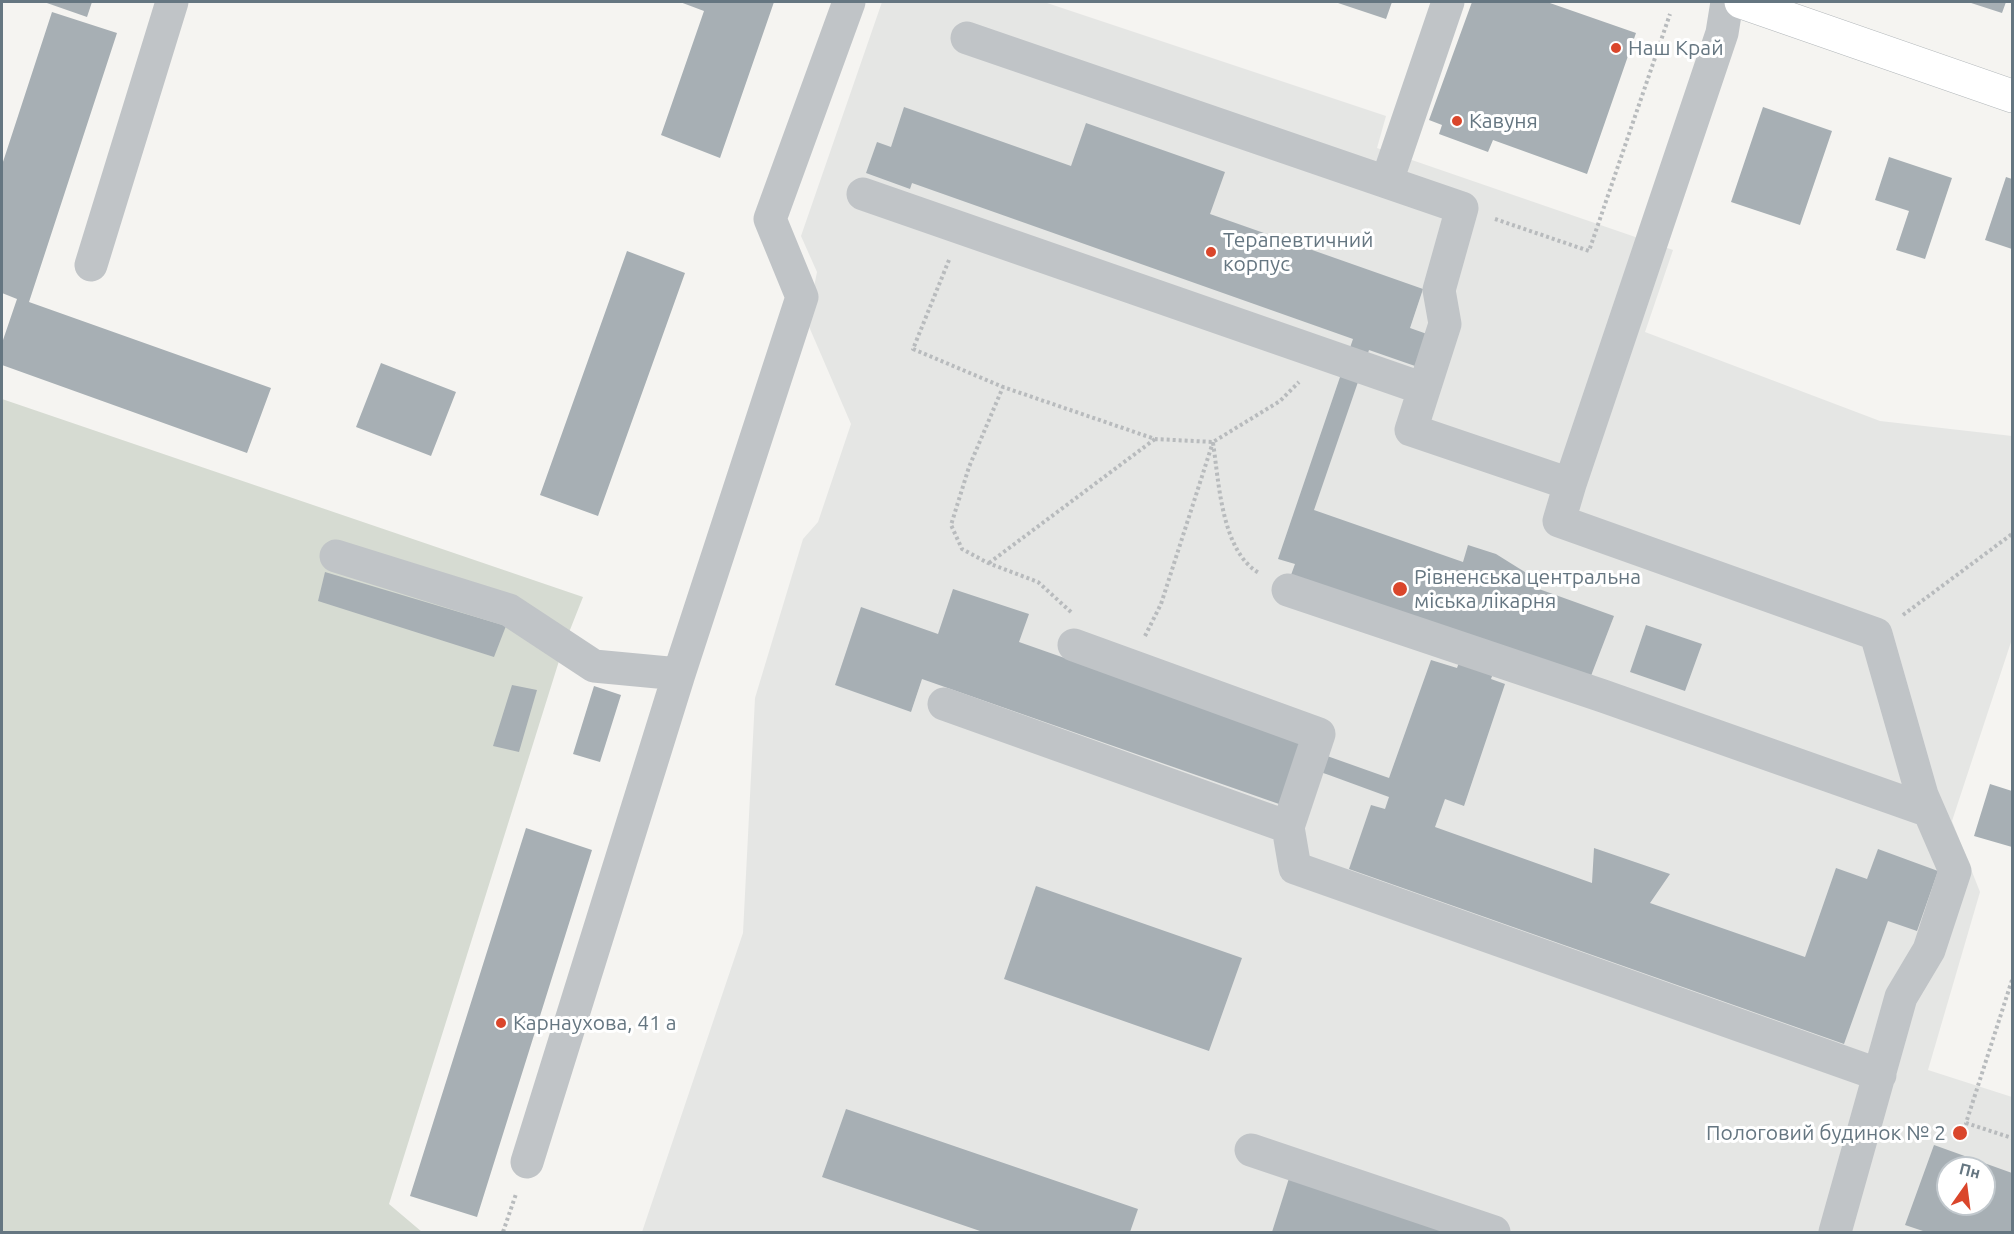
<!DOCTYPE html>
<meta charset="utf-8">
<style>
body{margin:0}
#map{position:relative;width:2014px;height:1234px;overflow:hidden;background:#f5f4f1;font-family:Ubuntu,sans-serif}
canvas{display:block}
.frame{position:absolute;inset:0;border:3px solid #657681;pointer-events:none}
.north{position:absolute;left:1936px;top:1156px;width:60px;height:60px;box-sizing:border-box;background:#fff;border:2px solid #c1c8cd;border-radius:50%;rotate:14deg;font-size:16px;font-weight:700;line-height:24px;text-align:center;color:#657681}
.north::after{content:'';display:block;margin:auto;width:21px;height:27px;background:#da462b;clip-path:polygon(50% 0,100% 100%,50% 72%,0 100%)}
</style>
<div id="map">
<canvas width="2014" height="1234"></canvas>
<div class="frame"></div>
<div class="north">Пн</div>
</div>
<script>
const ctx = document.querySelector('canvas').getContext('2d');
ctx.lineJoin = 'round';
function fill(path, color) { ctx.fillStyle = color; ctx.fill(path, 'evenodd'); }
function stroke(path, color, width, dash) { ctx.strokeStyle = color; ctx.lineWidth = width; ctx.lineCap = dash ? 'butt' : 'round'; ctx.setLineDash(dash || []); ctx.stroke(path); }
function drawText(font, color, halo, rows, align = 'center') {
  ctx.font = font + ' Ubuntu,sans-serif'; ctx.lineWidth = 6; ctx.setLineDash([]); ctx.textBaseline = 'middle'; ctx.strokeStyle = halo; ctx.fillStyle = color; for (const [text, x, y, turn = 0] of rows) {
    ctx.save(); ctx.translate(x, y); ctx.rotate((+turn || 0) * Math.PI / 180); ctx.textAlign = isNaN(turn) ? turn : align; if (halo) ctx.strokeText(text, 0, 0); ctx.fillText(text, 0, 0); ctx.restore();
  }
}
const built = new Path2D(`
 M 882,2 L 1044,2 L 1386,116 L 1377,148 L 1673,250 L 1645,332 L 1880,421 L 2012,436 L 2012,639 L 1952,821 L 1980,892 L 1928,1070 L 2012,1097 L 2012,1232 L 642,1232 L 743,933 L 755,698 L 803,539 L 818,522 L 851,424 L 807,322 L 817,272 L 801,236 ZM 1948,1168 L 1984,1168 L 1984,1204 L 1948,1204 Z`);
const green = new Path2D(`
 M 2,399 L 583,597 L 564,645 L 389,1204 L 422,1232 L 2,1232 Z`);
const building = new Path2D(`
 M 44,2 L 92,2 L 87,17 Z
 M 680,2 L 774,2 L 720,158 L 661,135 L 704,11 Z
 M 1335,2 L 1392,2 L 1386,19 Z
 M 1472,2 L 1547,2 L 1636,33 L 1587,174 L 1493,140 L 1488,152 L 1439,134 L 1442,125 L 1429,120 Z
 M 1968,2 L 2006,2 L 2002,13 Z
 M 52,12 L 117,33 L 29,302 L 271,388 L 247,453 L 2,365 L 2,343 L 17,299 L 2,293 L 2,165 Z
 M 904,107 L 1071,166 L 1086,123 L 1225,172 L 1210,214 L 1423,289 L 1410,328 L 1427,334 L 1415,366 L 1369,350 L 1314,510 L 1463,562 L 1468,545 L 1496,554 L 1528,574 L 1525,584 L 1614,616 L 1589,681 L 1501,650 L 1491,679 L 1505,684 L 1464,806 L 1445,799 L 1435,827 L 1592,883 L 1594,848 L 1670,874 L 1650,903 L 1805,957 L 1836,868 L 1867,879 L 1878,849 L 1938,871 L 1917,931 L 1888,921 L 1844,1044 L 1349,869 L 1371,805 L 1385,809 L 1389,797 L 1329,775 L 1294,763 L 1279,804 L 922,679 L 911,712 L 835,685 L 861,607 L 938,634 L 953,589 L 1029,614 L 1019,642 L 1301,741 L 1299,746 L 1389,778 L 1431,660 L 1457,668 L 1468,638 L 1291,575 L 1295,564 L 1278,559 L 1353,339 L 912,183 L 910,189 L 866,173 L 877,142 L 891,147 Z
 M 1763,107 L 1832,131 L 1800,225 L 1731,202 Z
 M 1889,157 L 1952,178 L 1925,259 L 1896,250 L 1909,211 L 1875,200 Z
 M 2006,177 L 2012,179 L 2012,249 L 1985,240 Z
 M 627,251 L 685,273 L 598,516 L 540,495 Z
 M 381,363 L 456,392 L 431,456 L 356,427 Z
 M 325,572 L 506,626 L 494,657 L 318,601 Z
 M 1646,625 L 1702,644 L 1685,691 L 1630,672 Z
 M 512,685 L 537,690 L 519,752 L 493,746 Z
 M 594,686 L 621,695 L 600,762 L 573,754 Z
 M 1990,784 L 2012,791 L 2012,847 L 1974,836 Z
 M 526,828 L 592,850 L 477,1217 L 410,1196 Z
 M 1036,886 L 1242,958 L 1209,1051 L 1004,979 Z
 M 846,1109 L 1138,1209 L 1130,1232 L 983,1232 L 822,1177 Z
 M 1934,1145 L 2012,1173 L 2012,1232 L 1926,1232 L 1905,1225 ZM 1948,1168 L 1984,1168 L 1984,1204 L 1948,1204 Z
 M 1290,1175 L 1456,1232 L 1272,1232 Z`);
const path = new Path2D(`
 M 1495,219 L 1589,251 L 1670,14
 M 949,260 L 913,349 L 1003,387
 M 1213,443 C 1219,481 1221,551 1259,573
 M 989,563 L 1155,439
 M 1071,612 L 1038,582 L 988,563 L 962,549 L 951,525 L 969,467 L 1003,387 L 1155,439 L 1213,442 L 1280,401 L 1299,382
 M 1903,615 L 2012,534
 M 1145,636 L 1161,604 L 1213,442
 M 2012,980 L 1966,1123 L 2012,1138
 M 503,1232 L 516,1194`);
const minor = new Path2D(`
 M 967,38 L 1462,208 L 1439,290 L 1445,324 L 1411,430 L 1570,484 L 1722,33 L 1727,2
 M 1387,181 L 1448,2
 M 863,194 L 1424,389
 M 91,265 L 172,2
 M 1570,484 L 1559,521 L 1876,634 L 1922,795 L 1955,871 L 1929,950 L 1901,997 L 1835,1232
 M 336,556 L 509,610 L 594,666 L 679,674
 M 1288,590 L 1603,696 L 1929,811
 M 1074,645 L 1319,734 L 1288,827
 M 944,704 L 1288,827 L 1295,868 L 1880,1075
 M 1251,1150 L 1494,1232
 M 527,1162 L 679,674 L 802,297 L 770,219 L 849,2`);
const major = new Path2D(`
 M 1741,2 L 2012,96`);
const markers = [
 [1616,48,6,"#da462b"],
 [1457,121,6,"#da462b"],
 [1211,252,6,"#da462b"],
 [1400,589,8,"#da462b"],
 [501,1023,6,"#da462b"],
 [1960,1133,8,"#da462b"]
];
const poiNames = [
 ["Наш Край",1628,48],
 ["Кавуня",1469,121],
 ["Терапевтичний",1223,240],
 ["корпус",1223,264],
 ["Рівненська центральна",1414,577],
 ["міська лікарня",1414,601],
 ["Карнаухова, 41 а",513,1023],
 ["Пологовий будинок № 2",1946,1133,"right"]
];
fill(built, '#e5e6e4');
fill(green, '#d6dbd2');
fill(building, '#a7afb4');
stroke(major, '#b1b6b9', 34);
stroke(path, '#b8bbbd', 4, [3, 3]);
stroke(minor, '#c0c4c7', 33);
stroke(major, '#fff', 33);
for (const [x, y, r, color] of markers) { const dot = new Path2D(); dot.arc(x, y, r, 0, 2 * Math.PI); ctx.fillStyle = color; ctx.fill(dot); stroke(dot, '#fff', 2); }
drawText('21px', '#657681', '#fff', poiNames, 'left');
</script>
